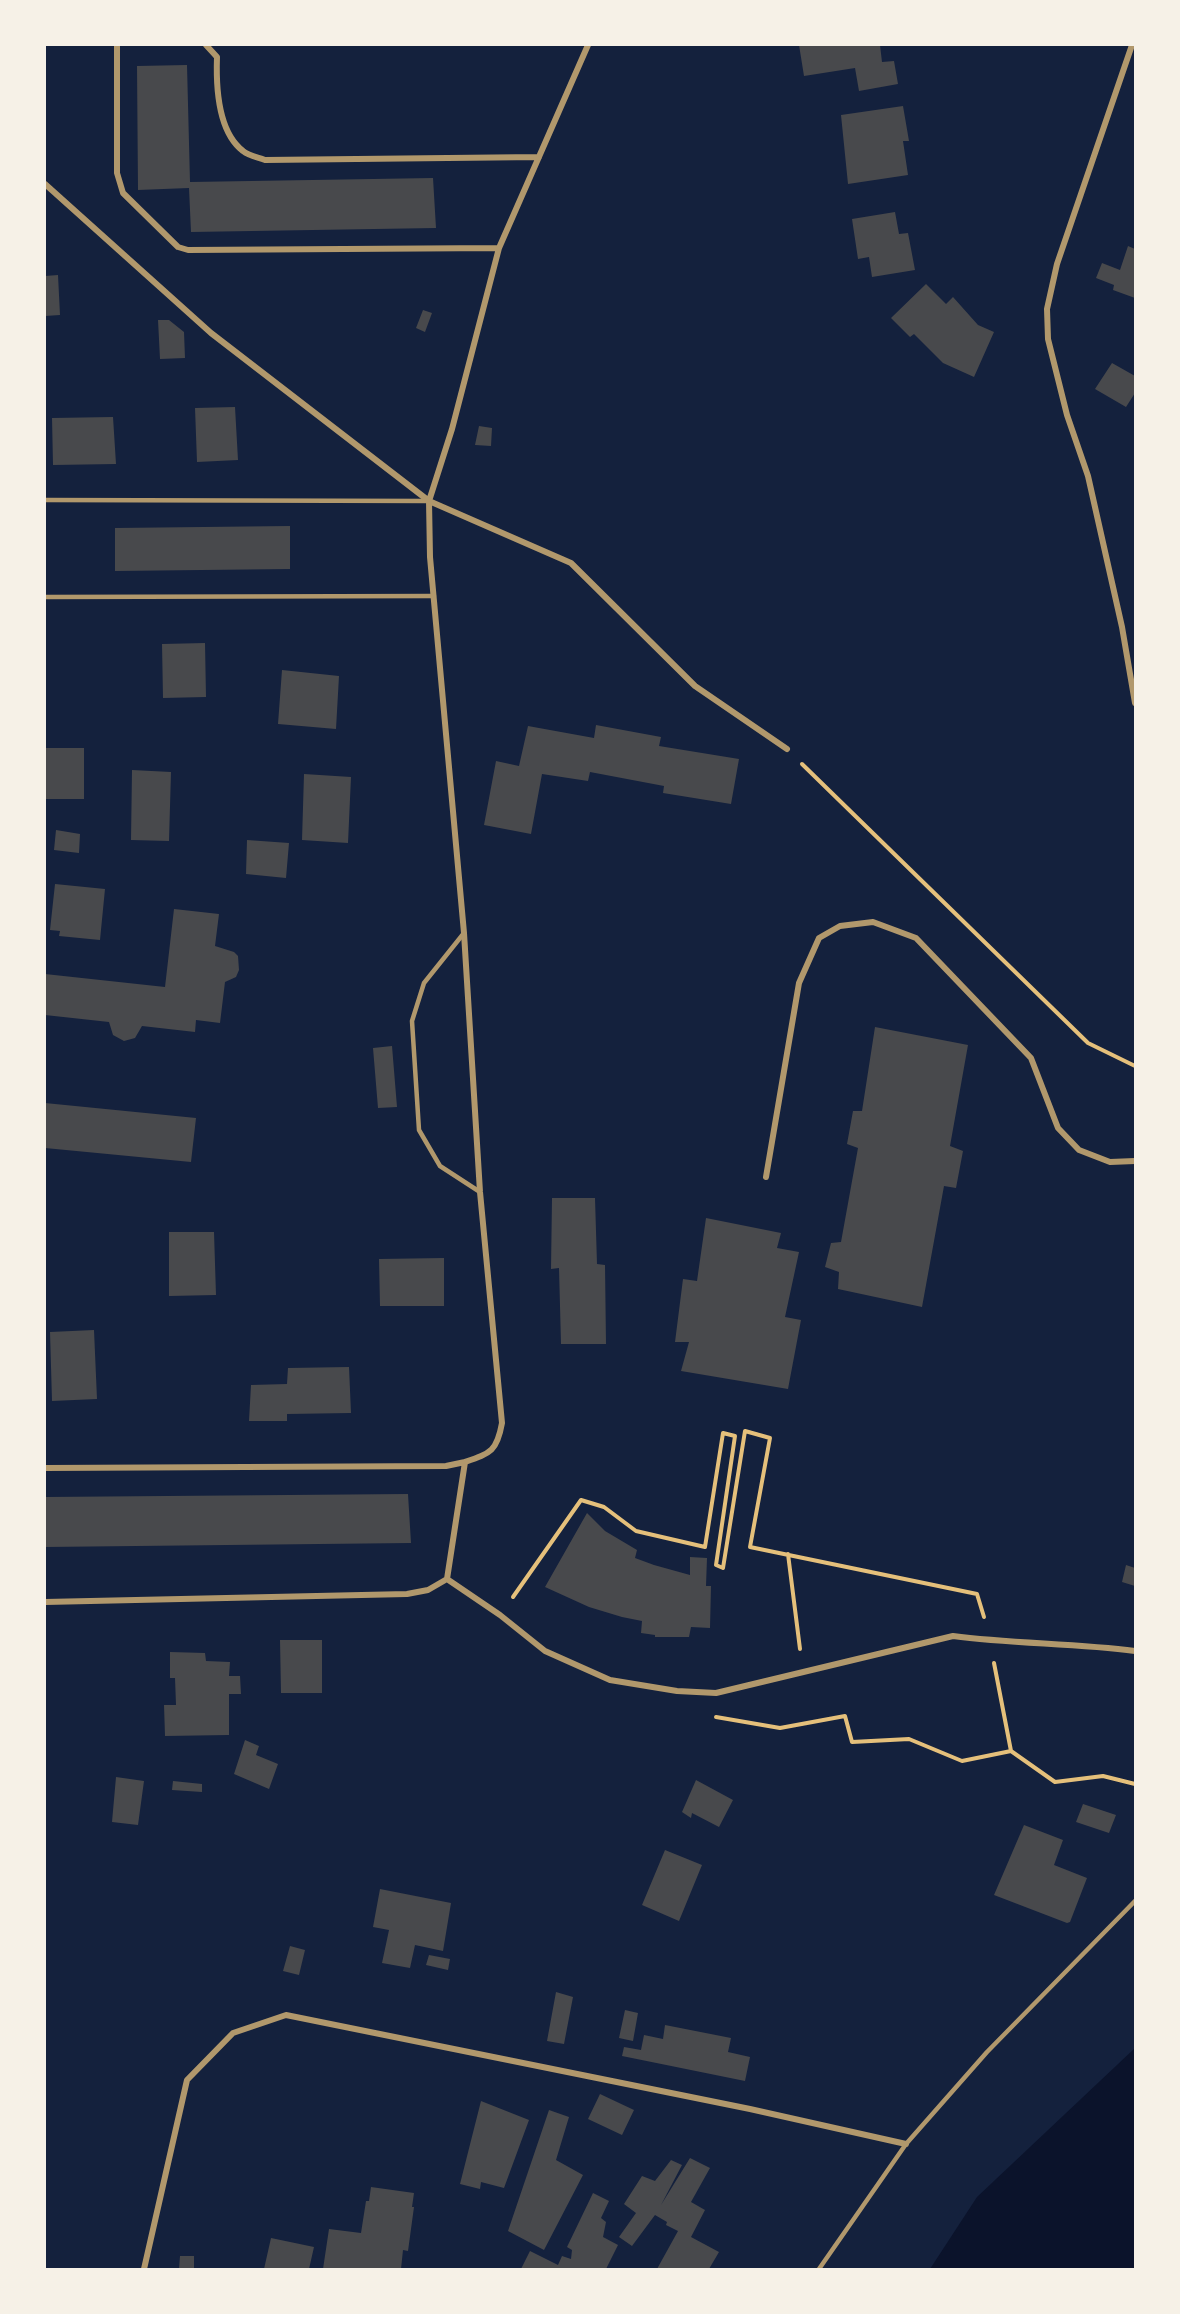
<!DOCTYPE html>
<style>
body{margin:0}
#map{position:relative;width:1180px;height:2314px;overflow:hidden;background:#14213d;font-family:"IBM Plex Serif",serif}
canvas{display:block}
.frame{position:absolute;inset:0;border:46px solid #f6f1e7;pointer-events:none}
</style>
<div id="map">
<canvas width="1180" height="2314"></canvas>
<div class="frame"></div>
</div>
<script>
const ctx = document.querySelector('canvas').getContext('2d');
ctx.lineJoin = 'round';
function fill(path, color) { ctx.fillStyle = color; ctx.fill(path, 'evenodd'); }
function stroke(path, color, width, dash) { ctx.strokeStyle = color; ctx.lineWidth = width; ctx.lineCap = dash ? 'butt' : 'round'; ctx.setLineDash(dash || []); ctx.stroke(path); }
const water = new Path2D(`
 M 1135,2048 L 1135,2269 L 930,2269 L 977,2197 Z`);
const building = new Path2D(`
 M 799,45 L 880,45 L 882,62 L 894,61 L 898,84 L 859,91 L 855,68 L 804,76 Z
 M 187,65 L 190,182 L 433,178 L 436,228 L 191,232 L 189,188 L 138,190 L 137,66 Z
 M 903,106 L 909,141 L 903,141 L 908,175 L 848,184 L 841,115 Z
 M 895,212 L 899,234 L 908,233 L 915,270 L 872,277 L 869,257 L 858,259 L 852,219 Z
 M 1128,246 L 1135,249 L 1135,298 L 1113,290 L 1114,285 L 1096,278 L 1102,263 L 1120,270 Z
 M 58,275 L 60,315 L 45,316 L 45,276 Z
 M 926,284 L 946,304 L 953,297 L 978,325 L 994,332 L 974,377 L 943,363 L 914,334 L 910,337 L 891,318 Z
 M 423,310 L 432,313 L 425,332 L 416,328 Z
 M 158,320 L 169,320 L 184,332 L 185,358 L 160,359 Z
 M 1112,363 L 1135,376 L 1135,393 L 1126,407 L 1095,389 Z
 M 235,407 L 238,460 L 197,462 L 195,408 Z
 M 113,417 L 116,464 L 53,465 L 52,418 Z
 M 479,426 L 492,428 L 491,446 L 475,445 Z
 M 290,526 L 290,569 L 115,571 L 115,528 Z
 M 205,643 L 206,697 L 163,698 L 162,644 Z
 M 282,670 L 339,676 L 336,729 L 278,724 Z
 M 596,725 L 661,737 L 659,746 L 739,759 L 731,804 L 663,793 L 664,786 L 590,772 L 588,781 L 542,774 L 531,834 L 484,825 L 496,761 L 519,766 L 528,726 L 594,738 Z
 M 45,748 L 84,748 L 84,799 L 45,799 Z
 M 132,770 L 171,772 L 169,841 L 131,840 Z
 M 304,774 L 351,777 L 348,843 L 302,840 Z
 M 56,830 L 80,834 L 79,853 L 54,850 Z
 M 247,840 L 289,843 L 286,878 L 246,874 Z
 M 55,884 L 105,889 L 100,940 L 59,936 L 60,931 L 50,930 Z
 M 174,909 L 219,914 L 215,946 L 234,952 L 238,956 L 239,970 L 236,977 L 225,982 L 220,1023 L 196,1020 L 195,1032 L 142,1026 L 135,1038 L 124,1041 L 113,1035 L 109,1022 L 45,1015 L 45,974 L 165,987 Z
 M 875,1027 L 968,1045 L 950,1146 L 963,1151 L 956,1188 L 944,1186 L 922,1307 L 838,1289 L 839,1272 L 825,1267 L 831,1243 L 841,1242 L 858,1148 L 847,1144 L 853,1111 L 862,1111 Z
 M 392,1046 L 397,1107 L 378,1108 L 373,1048 Z
 M 45,1103 L 196,1118 L 191,1162 L 45,1148 Z
 M 552,1198 L 595,1198 L 597,1264 L 605,1265 L 606,1344 L 561,1344 L 559,1268 L 551,1269 Z
 M 706,1218 L 781,1233 L 777,1248 L 799,1252 L 785,1317 L 801,1320 L 788,1389 L 681,1371 L 689,1342 L 675,1342 L 683,1279 L 697,1281 Z
 M 169,1232 L 214,1232 L 216,1295 L 169,1296 Z
 M 444,1258 L 444,1306 L 380,1306 L 379,1259 Z
 M 94,1330 L 97,1399 L 52,1401 L 50,1332 Z
 M 349,1367 L 351,1413 L 287,1414 L 287,1421 L 249,1421 L 251,1385 L 287,1384 L 288,1368 Z
 M 408,1494 L 411,1543 L 45,1547 L 45,1497 Z
 M 587,1513 L 605,1531 L 637,1550 L 635,1558 L 654,1565 L 690,1575 L 690,1557 L 707,1558 L 706,1586 L 711,1586 L 710,1628 L 691,1627 L 689,1637 L 655,1637 L 655,1635 L 641,1633 L 642,1621 L 622,1617 L 589,1607 L 545,1587 Z
 M 1126,1565 L 1135,1568 L 1135,1586 L 1122,1582 Z
 M 280,1640 L 322,1640 L 322,1693 L 281,1693 Z
 M 170,1652 L 205,1653 L 206,1661 L 230,1662 L 229,1676 L 240,1676 L 241,1694 L 229,1694 L 229,1735 L 165,1736 L 164,1705 L 176,1705 L 175,1678 L 170,1678 Z
 M 245,1740 L 259,1746 L 256,1755 L 278,1764 L 269,1789 L 234,1774 Z
 M 116,1777 L 144,1781 L 138,1825 L 112,1822 Z
 M 696,1780 L 733,1800 L 719,1827 L 692,1813 L 691,1818 L 682,1812 Z
 M 173,1781 L 202,1784 L 202,1792 L 172,1790 Z
 M 1083,1804 L 1116,1815 L 1109,1833 L 1076,1822 Z
 M 1024,1825 L 1063,1840 L 1054,1865 L 1087,1878 L 1070,1922 L 1067,1923 L 994,1895 Z
 M 665,1850 L 702,1865 L 679,1921 L 642,1905 Z
 M 380,1889 L 451,1903 L 443,1951 L 415,1945 L 410,1968 L 382,1963 L 389,1930 L 373,1927 Z
 M 290,1946 L 305,1950 L 299,1975 L 283,1971 Z
 M 429,1955 L 450,1959 L 448,1970 L 426,1965 Z
 M 556,1992 L 573,1997 L 564,2044 L 547,2041 Z
 M 625,2010 L 638,2013 L 633,2041 L 619,2038 Z
 M 665,2025 L 731,2038 L 728,2052 L 750,2057 L 745,2081 L 622,2056 L 624,2047 L 641,2050 L 644,2035 L 663,2039 Z
 M 600,2094 L 634,2110 L 622,2135 L 588,2119 Z
 M 481,2101 L 529,2120 L 504,2188 L 481,2182 L 480,2189 L 460,2184 Z
 M 549,2110 L 569,2117 L 556,2160 L 583,2175 L 544,2250 L 508,2231 Z
 M 690,2158 L 710,2168 L 691,2202 L 705,2210 L 691,2237 L 719,2252 L 709,2269 L 657,2269 L 678,2231 L 666,2225 L 667,2222 L 655,2215 L 632,2246 L 619,2237 L 636,2213 L 624,2204 L 642,2176 L 655,2181 L 671,2160 L 682,2165 L 661,2205 Z
 M 371,2187 L 414,2193 L 412,2207 L 414,2207 L 408,2251 L 403,2250 L 401,2269 L 323,2269 L 329,2229 L 361,2233 L 366,2201 L 369,2201 Z
 M 593,2193 L 609,2201 L 601,2218 L 606,2222 L 603,2237 L 618,2245 L 606,2269 L 521,2269 L 530,2251 L 558,2265 L 562,2256 L 571,2259 L 572,2250 L 567,2247 Z
 M 271,2238 L 314,2247 L 309,2269 L 264,2269 Z
 M 180,2256 L 194,2256 L 194,2269 L 179,2269 Z`);
const path = new Path2D(`
 M 802,764 L 1088,1043 L 1135,1066
 M 788,1554 L 800,1649
 M 513,1597 L 581,1500 L 604,1507 L 636,1531 L 705,1547 L 723,1433 L 735,1436 L 716,1565 L 723,1568 L 745,1431 L 770,1438 L 750,1547 L 977,1594 L 984,1617
 M 994,1663 L 1011,1751
 M 716,1717 L 780,1728 L 845,1716 L 852,1742 L 909,1739 L 962,1761 L 1011,1751 L 1055,1782 L 1103,1776 L 1135,1784`);
const service = new Path2D(`
 M 45,500 L 429,501
 M 45,597 L 434,596
 M 464,933 L 424,983 L 412,1021 L 419,1130 L 440,1166 L 480,1192
 M 819,2269 L 906,2144 L 987,2052 L 1135,1901`);
const minor = new Path2D(`
 M 117,45 L 117,173 L 123,193 L 178,247 L 188,250 L 499,248
 M 206,45 L 217,57 C 216,85 217,131 243,151 C 249,156 257,157 265,160 L 539,157
 M 1132,45 L 1057,264 L 1047,309 L 1048,339 L 1067,415 L 1088,476 L 1122,627 L 1135,703
 M 45,184 L 211,333 L 429,501 L 571,563 L 695,686 L 787,749
 M 766,1177 L 799,983 L 819,938 L 840,926 L 873,922 L 916,938 L 1031,1058 L 1058,1128 L 1079,1150 L 1110,1162 L 1135,1161
 M 45,1468 L 446,1466 L 465,1462
 M 447,1579 L 465,1462 C 491,1453 497,1451 502,1423 L 480,1192 L 464,933 L 430,557 L 429,501 L 452,429 L 499,248 L 588,45
 M 447,1579 L 500,1615 L 545,1651 L 610,1680 L 677,1691 L 716,1693 L 953,1636 C 1013,1644 1074,1643 1135,1651
 M 45,1602 L 407,1594 L 428,1590 L 447,1579
 M 144,2269 L 187,2080 L 233,2033 L 286,2015 L 750,2109 L 906,2144`);
fill(water, '#0b132b');
fill(building, '#48494c');
stroke(path, '#e5c07b', 4);
stroke(service, '#b1986c', 4.5);
stroke(minor, '#b1986c', 6);
</script>
